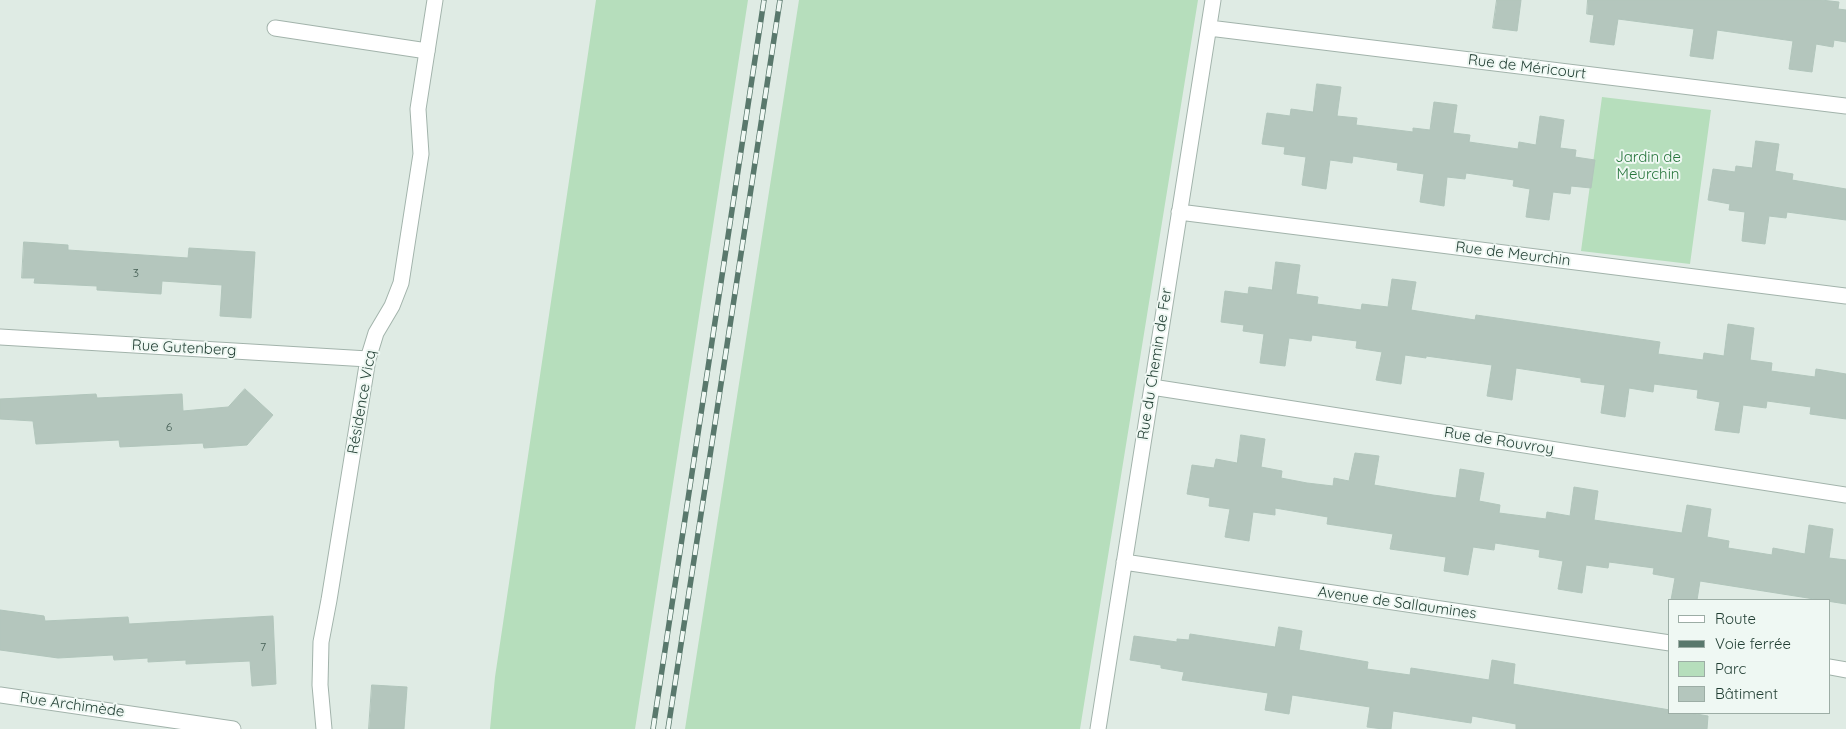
<!DOCTYPE html>
<meta charset="utf-8">
<style>
body{margin:0}
#map{position:relative;width:1846px;height:729px;overflow:hidden;background:#dfebe4;font-family:Quicksand,sans-serif}
canvas{display:block}
.legend{position:absolute;left:1668px;top:599px;width:162px;height:115px;box-sizing:border-box;background:#eff8f3;border:1px solid #9cada5;margin:0;padding:6px 9px;list-style:none;font-size:15px;color:#1f3c31}
.legend li{display:flex;align-items:center;gap:10px;height:25px}
.legend b{width:25px;border:1px solid #9cada5}
</style>
<div id="map">
<canvas width="1846" height="729"></canvas>
<ul class="legend">
<li><b style="height:6px;background:#fff"></b>Route</li>
<li><b style="height:6px;background:#59786c"></b>Voie ferrée</li>
<li><b style="height:14px;background:#b6debc"></b>Parc</li>
<li><b style="height:14px;background:#b4c6bd"></b>Bâtiment</li>
</ul>
</div>
<script>
const ctx = document.querySelector('canvas').getContext('2d');
ctx.lineJoin = 'round';
function fill(path, color) { ctx.fillStyle = color; ctx.fill(path, 'evenodd'); }
function stroke(path, color, width, dash) { ctx.strokeStyle = color; ctx.lineWidth = width; ctx.lineCap = dash ? 'butt' : 'round'; ctx.setLineDash(dash || []); ctx.stroke(path); }
function drawText(font, color, halo, rows, align = 'center') {
  ctx.font = font + ' Quicksand,sans-serif'; ctx.lineWidth = 4; ctx.setLineDash([]); ctx.textBaseline = 'middle'; ctx.strokeStyle = halo; ctx.fillStyle = color; for (const [text, x, y, turn = 0] of rows) {
    ctx.save(); ctx.translate(x, y); ctx.rotate((+turn || 0) * Math.PI / 180); ctx.textAlign = isNaN(turn) ? turn : align; if (halo) ctx.strokeText(text, 0, 0); ctx.fillText(text, 0, 0); ctx.restore();
  }
}
const green = new Path2D(`
 M 596,0 L 748,0 L 635,729 L 490,729 L 495,677 Z
 M 799,0 L 1198,0 L 1080,729 L 685,729 Z
 M 1602,97 L 1711,110 L 1690,264 L 1581,251 Z`);
const building = new Path2D(`
 M 1497,0 L 1521,0 L 1517,31 L 1493,28 Z
 M 1588,0 L 1821,0 L 1839,2 L 1838,9 L 1846,10 L 1846,42 L 1834,40 L 1833,47 L 1816,44 L 1812,72 L 1789,69 L 1793,41 L 1717,30 L 1713,59 L 1690,56 L 1694,29 L 1618,19 L 1614,45 L 1590,42 L 1594,15 L 1587,14 Z
 M 1317,84 L 1341,87 L 1337,116 L 1357,118 L 1356,125 L 1413,132 L 1413,128 L 1430,130 L 1434,102 L 1457,105 L 1453,133 L 1470,135 L 1469,142 L 1518,149 L 1519,142 L 1536,145 L 1540,116 L 1564,120 L 1560,148 L 1576,150 L 1575,157 L 1595,160 L 1591,188 L 1571,186 L 1570,194 L 1553,192 L 1549,220 L 1526,217 L 1530,189 L 1513,186 L 1514,180 L 1466,173 L 1465,179 L 1447,177 L 1444,206 L 1420,202 L 1424,174 L 1397,170 L 1398,163 L 1353,156 L 1352,163 L 1330,160 L 1326,189 L 1302,185 L 1306,157 L 1284,154 L 1285,147 L 1262,144 L 1267,113 L 1290,116 L 1291,109 L 1313,112 Z
 M 1756,141 L 1779,144 L 1775,171 L 1793,174 L 1792,180 L 1846,189 L 1846,220 L 1787,212 L 1786,218 L 1769,216 L 1765,244 L 1742,241 L 1745,212 L 1729,210 L 1730,204 L 1708,200 L 1713,169 L 1735,172 L 1736,166 L 1752,168 Z
 M 24,242 L 68,245 L 68,250 L 188,258 L 189,248 L 255,252 L 251,318 L 220,316 L 222,285 L 162,281 L 161,294 L 97,290 L 97,286 L 34,283 L 35,278 L 22,278 Z
 M 1276,262 L 1300,265 L 1296,294 L 1318,297 L 1317,304 L 1361,310 L 1362,304 L 1388,307 L 1392,279 L 1416,282 L 1411,310 L 1475,320 L 1476,315 L 1660,342 L 1658,354 L 1703,360 L 1704,353 L 1724,356 L 1728,324 L 1754,328 L 1750,360 L 1772,363 L 1771,371 L 1815,377 L 1816,369 L 1846,374 L 1846,419 L 1810,414 L 1811,407 L 1767,401 L 1766,408 L 1743,405 L 1739,433 L 1715,430 L 1720,402 L 1697,398 L 1698,390 L 1654,384 L 1653,392 L 1629,388 L 1625,417 L 1612,415 L 1601,413 L 1605,385 L 1581,382 L 1581,378 L 1516,368 L 1512,400 L 1487,396 L 1492,365 L 1426,356 L 1426,358 L 1405,355 L 1401,384 L 1388,382 L 1376,380 L 1382,352 L 1356,348 L 1357,341 L 1312,335 L 1311,341 L 1289,338 L 1285,366 L 1260,363 L 1264,334 L 1243,331 L 1244,325 L 1221,322 L 1225,291 L 1248,294 L 1249,287 L 1272,290 Z
 M 245,389 L 273,415 L 247,445 L 204,448 L 203,443 L 120,447 L 119,440 L 36,444 L 33,421 L 0,419 L 0,399 L 96,394 L 97,398 L 182,394 L 183,411 L 228,407 Z
 M 1241,435 L 1265,439 L 1261,467 L 1282,471 L 1281,478 L 1307,483 L 1333,486 L 1334,478 L 1349,481 L 1355,453 L 1379,456 L 1374,485 L 1433,495 L 1456,498 L 1460,469 L 1484,473 L 1479,501 L 1500,505 L 1499,513 L 1546,519 L 1547,512 L 1570,516 L 1574,487 L 1598,491 L 1594,520 L 1682,533 L 1687,505 L 1711,509 L 1707,537 L 1729,541 L 1728,548 L 1772,555 L 1773,548 L 1805,554 L 1809,525 L 1833,529 L 1829,558 L 1846,560 L 1846,604 L 1700,581 L 1697,600 L 1671,600 L 1675,578 L 1653,574 L 1654,568 L 1609,562 L 1608,568 L 1586,565 L 1582,593 L 1558,589 L 1563,561 L 1539,557 L 1540,550 L 1495,543 L 1494,550 L 1473,547 L 1468,575 L 1444,571 L 1446,557 L 1390,549 L 1393,534 L 1327,524 L 1328,517 L 1275,508 L 1275,515 L 1253,512 L 1249,541 L 1225,537 L 1230,509 L 1209,506 L 1210,498 L 1187,494 L 1192,465 L 1214,468 L 1216,459 L 1237,463 Z
 M 0,610 L 44,616 L 45,621 L 128,617 L 129,624 L 273,616 L 276,684 L 252,686 L 250,661 L 186,664 L 186,660 L 148,662 L 148,658 L 114,660 L 113,655 L 58,658 L 0,650 Z
 M 1279,627 L 1302,631 L 1299,650 L 1368,662 L 1367,669 L 1410,675 L 1411,668 L 1489,680 L 1492,660 L 1515,664 L 1513,684 L 1670,710 L 1670,713 L 1690,713 L 1708,716 L 1707,729 L 1516,729 L 1516,724 L 1472,716 L 1471,723 L 1393,711 L 1391,729 L 1383,729 L 1367,727 L 1370,707 L 1292,695 L 1289,714 L 1265,710 L 1268,693 L 1182,680 L 1184,672 L 1161,668 L 1161,665 L 1130,660 L 1134,636 L 1177,642 L 1177,639 L 1189,640 L 1190,634 L 1275,647 Z
 M 372,685 L 407,687 L 404,729 L 369,729 Z`);
const service = new Path2D(`
 M 275,28 L 427,51`);
const minor = new Path2D(`
 M 1209,28 L 1846,106
 M 1179,212 L 1846,296
 M 0,337 L 368,359
 M 1152,387 L 1846,495
 M 1124,562 L 1670,643
 M 1830,667 L 1846,670
 M 0,695 L 233,729
 M 324,729 L 320,685 L 321,642 L 329,600 L 368,359 L 376,333 L 392,306 L 401,283 L 421,154 L 418,109 L 435,0
 M 1098,729 L 1213,0`);
const rail = new Path2D(`
 M 653,729 L 764,0
 M 668,729 L 780,0`);
const numberNames = [
 ["3",136,273],
 ["6",169,427],
 ["7",263,647]
];
const streetNames = [
 ["Rue de Méricourt",1527,67,7],
 ["Rue de Meurchin",1513,254,7],
 ["Rue Gutenberg",184,348,3],
 ["Rue du Chemin de Fer",1155,364,-81],
 ["Résidence Vicq",362,402,-80],
 ["Rue de Rouvroy",1499,441,9],
 ["Avenue de Sallaumines",1397,603,8],
 ["Rue Archimède",72,705,8]
];
const parkNames = [
 ["Jardin de",1648,157],
 ["Meurchin",1648,174]
];
fill(green, '#b6debc');
fill(building, '#b4c6bd');
stroke(building, '#b1c5bb', 1);
stroke(service, '#a2b3ab', 17);
stroke(minor, '#a2b3ab', 17);
stroke(service, '#fff', 15);
stroke(minor, '#fff', 15);
stroke(rail, '#59786c', 5.5);
stroke(rail, '#eff8f3', 4, [11]);
drawText('12px', '#445e54', null, numberNames);
drawText('15px', '#1f3c31', '#eff8f3', streetNames);
drawText('15px', '#27753c', '#eff8f3', parkNames);
</script>
